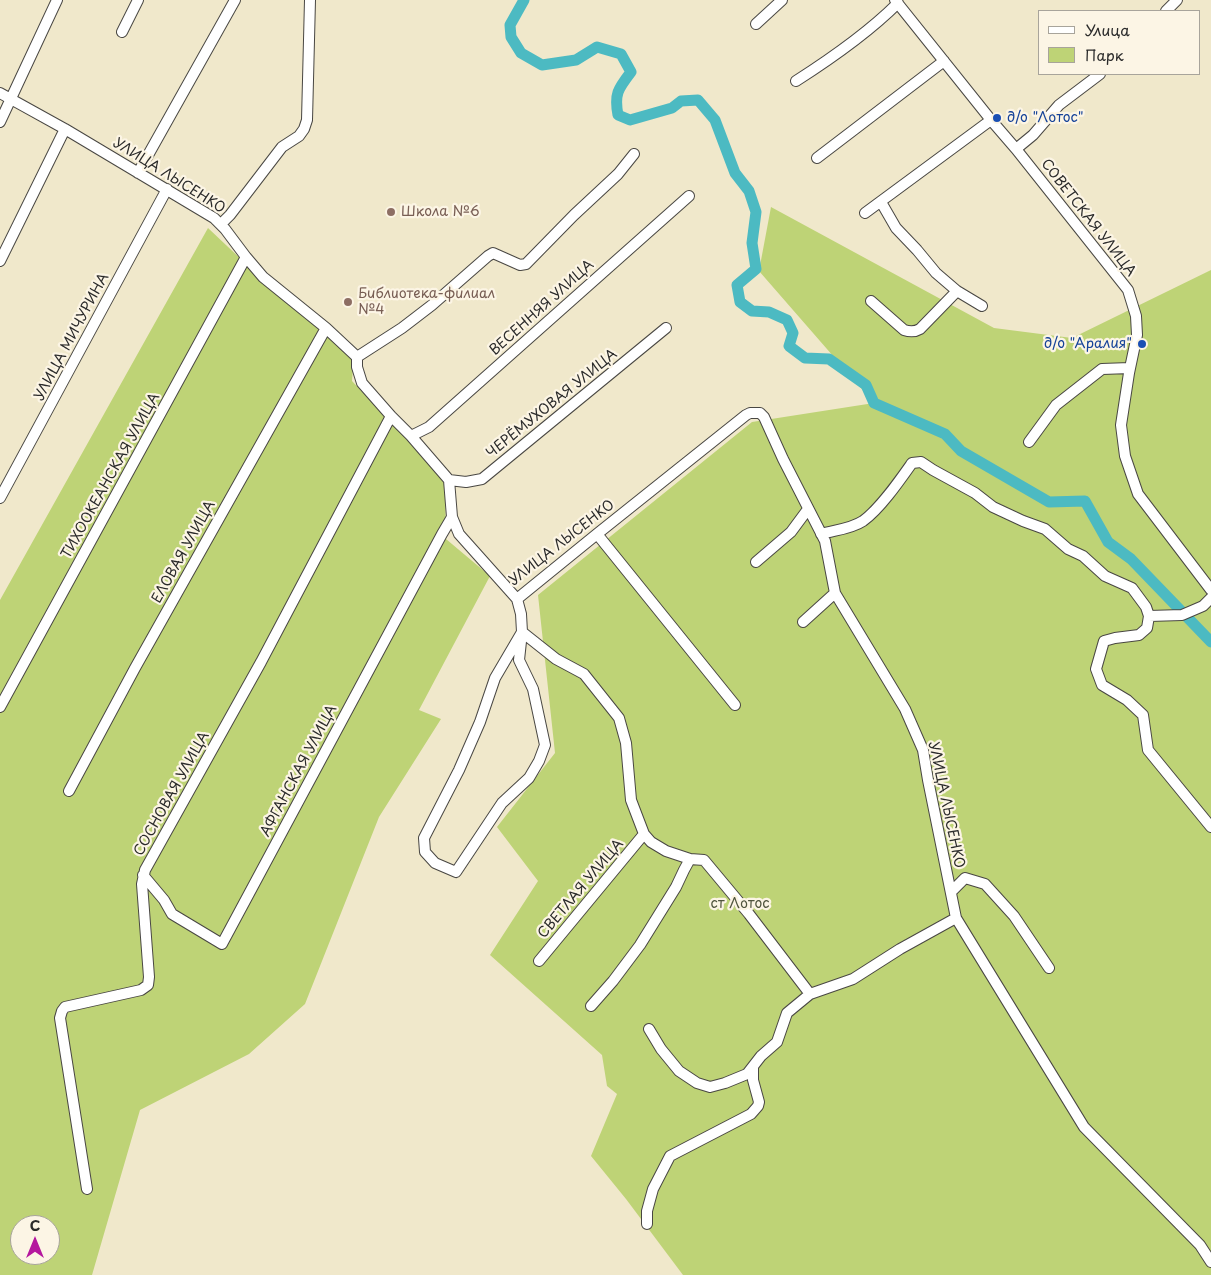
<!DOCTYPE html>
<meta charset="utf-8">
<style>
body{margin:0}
#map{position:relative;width:1211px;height:1275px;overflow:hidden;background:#f0e8cb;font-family:"Playpen Sans",sans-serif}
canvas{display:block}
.legend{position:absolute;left:1038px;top:10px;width:162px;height:65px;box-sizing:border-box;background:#fcf5e5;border:1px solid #a8a49b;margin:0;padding:6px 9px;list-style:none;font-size:15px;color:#2b2b2b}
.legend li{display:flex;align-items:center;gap:10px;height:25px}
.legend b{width:25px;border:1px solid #a8a49b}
.north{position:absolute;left:10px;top:1215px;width:50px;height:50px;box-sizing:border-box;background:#fcf5e5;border:1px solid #a8a49b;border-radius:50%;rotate:0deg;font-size:14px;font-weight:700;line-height:20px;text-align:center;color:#2b2b2b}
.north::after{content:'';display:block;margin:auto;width:18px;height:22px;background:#b5179e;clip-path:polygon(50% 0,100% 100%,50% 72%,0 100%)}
</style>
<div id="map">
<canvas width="1211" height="1275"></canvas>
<ul class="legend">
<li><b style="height:6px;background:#fff"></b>Улица</li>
<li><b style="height:14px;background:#bed376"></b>Парк</li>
</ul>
<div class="north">С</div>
</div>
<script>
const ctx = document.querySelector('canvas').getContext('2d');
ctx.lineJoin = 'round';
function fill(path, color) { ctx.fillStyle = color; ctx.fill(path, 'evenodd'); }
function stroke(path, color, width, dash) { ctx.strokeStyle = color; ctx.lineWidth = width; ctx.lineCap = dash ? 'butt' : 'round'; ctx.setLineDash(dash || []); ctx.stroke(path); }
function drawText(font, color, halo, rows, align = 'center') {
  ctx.font = font + ' "Playpen Sans",sans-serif'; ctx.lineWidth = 4.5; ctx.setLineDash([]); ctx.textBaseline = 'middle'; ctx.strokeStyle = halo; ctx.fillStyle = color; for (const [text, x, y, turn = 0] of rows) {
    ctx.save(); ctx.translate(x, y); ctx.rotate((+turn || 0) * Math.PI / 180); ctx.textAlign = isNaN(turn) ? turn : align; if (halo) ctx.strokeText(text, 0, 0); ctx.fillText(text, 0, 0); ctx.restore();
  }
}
const green = new Path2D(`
 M 771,207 L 994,328 L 1072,338 L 1211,270 L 1211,1275 L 683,1275 L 626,1199 L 591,1156 L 617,1094 L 607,1086 L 602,1055 L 490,955 L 538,881 L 497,827 L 555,753 L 538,595 L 752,422 L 874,403 L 759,271 Z
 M 208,228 L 244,262 L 354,354 L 352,381 L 418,451 L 445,484 L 446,539 L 490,576 L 419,710 L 441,719 L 379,817 L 305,1004 L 249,1054 L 140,1110 L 92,1275 L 0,1275 L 0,600 ZM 20,1225 L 50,1225 L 50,1255 L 20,1255 Z`);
const river = new Path2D(`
 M 524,0 L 510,25 L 511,37 L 521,53 L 542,65 L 576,60 L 597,47 L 621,54 L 631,72 C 618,89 614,94 618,115 L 630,120 L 672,108 L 681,101 L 698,100 L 715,120 L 735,173 L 749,191 L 756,212 L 752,243 L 756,269 L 737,285 L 740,302 L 752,311 L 769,312 L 787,320 L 793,333 L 789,346 L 805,358 L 829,359 L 866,385 L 874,403 L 945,434 L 961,451 L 1049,502 L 1085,501 L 1108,542 L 1131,559 L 1211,642`);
const minor = new Path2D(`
 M 895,0 L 991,120 L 1016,149 L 1128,290 L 1136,316 L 1137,335 L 1129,373 L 1121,425 L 1125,456 L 1138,494 L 1211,590
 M 1166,11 L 1177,0
 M 756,24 L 782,0
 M 122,32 L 138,0
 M 796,81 C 832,58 868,33 898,3
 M 0,93 L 65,129 L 214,218 L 225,229 L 246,257 L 263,277 L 326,328 L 357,357 L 357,367 L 362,383 L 391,416 L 411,436 L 449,480 L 452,517 L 459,534 L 517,599 L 597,534 L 746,415 L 750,413 L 760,413 L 764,417 L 783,459 L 825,541 L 835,593 L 905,709 L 923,750 L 928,780 L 956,918 L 1084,1127 L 1200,1245 L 1211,1262
 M 0,122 L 57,0
 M 1016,149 L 1033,135 L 1059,105 L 1100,74
 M 817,158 L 944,61
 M 138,173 L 235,0
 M 881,202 L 896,228 L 917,250 L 936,273 L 957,291 L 982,306
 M 865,213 L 991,120
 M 221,224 L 230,215 L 282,147 L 299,136 L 304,129 L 307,120 L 310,0
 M 0,261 L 65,129
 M 871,301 L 904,330 C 910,332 915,332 920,329 L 957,291
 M 357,357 L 402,328 L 432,305 L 488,256 L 493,253 L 520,265 L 526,264 L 574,215 L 618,174 L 634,154
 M 411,436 L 429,427 L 689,196
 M 1029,442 L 1056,405 L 1102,369 L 1130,368
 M 449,480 L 466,482 L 482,479 L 666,328
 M 0,498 L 167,189
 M 597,534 L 735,705
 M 821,534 C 835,530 851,529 863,521 C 880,509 900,480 912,463 L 921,462 L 933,470 L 975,493 L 993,507 L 1023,521 L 1045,529 L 1068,549 L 1083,556 L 1105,576 L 1132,588 L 1146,607 L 1149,616 L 1182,615 L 1203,606 L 1211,598
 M 756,562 L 791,532 L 808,509
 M 517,599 L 521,614 L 522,632 L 556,659 L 584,674 L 619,718 L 626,743 L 631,800 L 644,834 L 651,842 L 666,851 L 690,859 L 704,860 L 749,914 L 810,994
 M 1149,616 L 1147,628 L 1139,635 L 1115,638 L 1104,641 L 1096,669 L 1102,685 L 1127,700 L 1143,715 L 1148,750 L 1211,827
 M 803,622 L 835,593
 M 522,632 L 519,660 L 533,689 L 545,745 L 539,761 L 529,778 L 502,803 L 456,872 L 435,863 L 425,852 L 424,838 L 459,770 L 480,722 L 495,678 Z
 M 0,707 L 246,257
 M 69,791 L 135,668 L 326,328
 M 143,875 L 164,900 L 172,914 L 222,944 L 442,534 L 452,517
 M 951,892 L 965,878 L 985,884 L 1014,916 L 1049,968
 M 539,961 L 644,834
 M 591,1006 L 613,981 L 640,945 L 676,887 L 684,870 L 690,859
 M 649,1029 L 661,1049 L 679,1071 L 697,1083 L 710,1087 L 725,1083 L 747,1074 L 761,1056 L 777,1042 L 787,1013 L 810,994 L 853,979 L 900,949 L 956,918
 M 87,1189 L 60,1018 L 62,1011 L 65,1007 L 141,990 L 148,985 L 149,977 L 142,884 L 145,870 L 261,662 L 391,416
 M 647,1224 L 647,1211 L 653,1189 L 670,1156 L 751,1114 L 758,1106 L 759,1102 L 753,1080 L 753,1068`);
const markers = [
 [997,118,5,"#1a4fb4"],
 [391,212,5,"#8d6e63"],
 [348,302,5,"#8d6e63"],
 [1142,344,5,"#1a4fb4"]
];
const transitNames = [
 ["д/о \"Лотос\"",1007,118],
 ["д/о \"Аралия\"",1132,344,"right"]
];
const streetNames = [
 ["УЛИЦА ЛЫСЕНКО",169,176,32],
 ["СОВЕТСКАЯ УЛИЦА",1088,218,52],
 ["ВЕСЕННЯЯ УЛИЦА",542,308,-42],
 ["УЛИЦА МИЧУРИНА",72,337,-62],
 ["ЧЕРЁМУХОВАЯ УЛИЦА",552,404,-39],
 ["ТИХООКЕАНСКАЯ УЛИЦА",111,476,-61],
 ["УЛИЦА ЛЫСЕНКО",562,543,-38],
 ["ЕЛОВАЯ УЛИЦА",184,552,-61],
 ["АФГАНСКАЯ УЛИЦА",299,771,-62],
 ["СОСНОВАЯ УЛИЦА",172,794,-61],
 ["УЛИЦА ЛЫСЕНКО",946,805,78],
 ["СВЕТЛАЯ УЛИЦА",581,889,-50]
];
const educationNames = [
 ["Школа №6",401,212],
 ["Библиотека-филиал",358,294],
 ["№4",358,310]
];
const parkNames = [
 ["ст Лотос",740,904]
];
fill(green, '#bed376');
stroke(river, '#4cbac2', 11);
stroke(minor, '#494743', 12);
stroke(minor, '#fff', 10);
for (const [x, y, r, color] of markers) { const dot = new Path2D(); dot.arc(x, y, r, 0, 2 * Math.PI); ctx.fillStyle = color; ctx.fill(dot); stroke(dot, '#fcf5e5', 2); }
drawText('14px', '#164399', '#fcf5e5', transitNames, 'left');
drawText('14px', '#2b2b2b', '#fcf5e5', streetNames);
drawText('14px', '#785e54', '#fcf5e5', educationNames, 'left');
drawText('14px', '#50553e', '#fcf5e5', parkNames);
</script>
